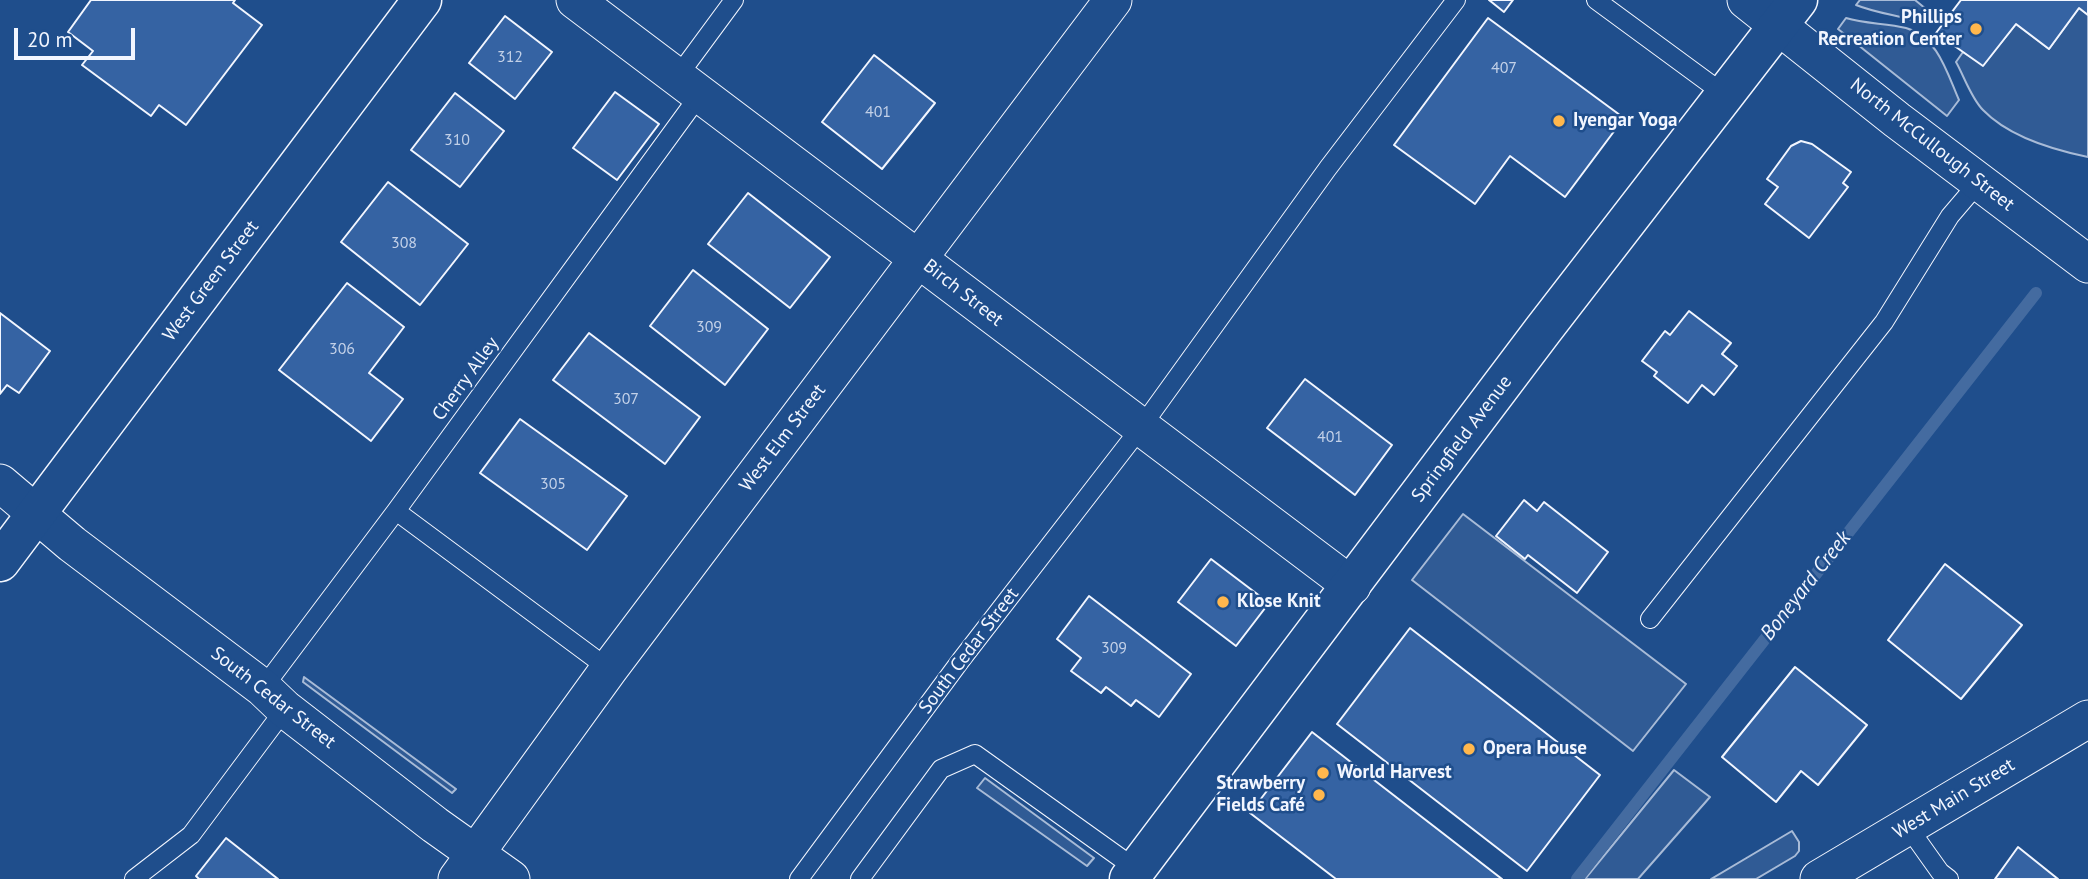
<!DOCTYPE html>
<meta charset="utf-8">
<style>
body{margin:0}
#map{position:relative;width:2088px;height:879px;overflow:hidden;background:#1f4e8c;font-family:"PT Sans",sans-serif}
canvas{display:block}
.scale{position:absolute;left:14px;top:28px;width:121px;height:32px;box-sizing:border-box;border:4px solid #f2f6ff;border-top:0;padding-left:9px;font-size:21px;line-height:24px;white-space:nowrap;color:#f2f6ff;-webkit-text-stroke:5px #1f4e8c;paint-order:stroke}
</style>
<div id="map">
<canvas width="2088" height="879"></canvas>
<div class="scale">20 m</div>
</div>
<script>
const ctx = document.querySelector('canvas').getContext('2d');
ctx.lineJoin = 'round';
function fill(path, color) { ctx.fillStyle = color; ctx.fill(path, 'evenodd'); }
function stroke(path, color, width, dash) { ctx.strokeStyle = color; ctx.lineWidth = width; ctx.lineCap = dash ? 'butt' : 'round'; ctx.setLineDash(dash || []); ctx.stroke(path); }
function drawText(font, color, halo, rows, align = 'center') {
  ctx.font = font + ' "PT Sans",sans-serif'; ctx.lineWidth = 5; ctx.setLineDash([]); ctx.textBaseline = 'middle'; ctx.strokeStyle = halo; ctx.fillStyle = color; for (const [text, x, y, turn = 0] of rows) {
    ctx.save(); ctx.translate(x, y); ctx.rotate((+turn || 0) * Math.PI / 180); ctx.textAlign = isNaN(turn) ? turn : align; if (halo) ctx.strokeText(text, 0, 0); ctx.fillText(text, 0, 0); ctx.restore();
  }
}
const green = new Path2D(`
 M 1860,0 L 1915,0 L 1926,9 L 1916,21 C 1896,15 1876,13 1856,5 Z
 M 2079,8 L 2088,15 L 2088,157 C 2054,150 2008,136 1983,110 C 1971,98 1964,76 1956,62 L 1963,52 L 1983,65 L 2016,24 L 2049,49 Z
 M 1846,18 C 1865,24 1886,23 1906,28 C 1938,37 1947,73 1959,100 L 1947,116 L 1838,29 Z
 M 1463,514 L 1686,684 L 1633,751 L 1412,580 Z
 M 304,677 L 456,789 L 452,793 L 303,682 Z
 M 1674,770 L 1710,797 L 1638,879 L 1585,879 Z
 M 985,778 L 1094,858 L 1087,866 L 977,788 Z
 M 1792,831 L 1799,842 L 1799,851 L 1795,856 L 1756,879 L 1711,879 Z`);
const stream = new Path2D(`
 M 1577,879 L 2036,293`);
const building = new Path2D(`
 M 91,0 L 235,0 L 233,3 L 262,25 L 186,125 L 159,105 L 151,116 L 82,65 L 93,51 L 68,32 Z
 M 1489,0 L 1513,0 L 1504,12 Z
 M 1961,0 L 2088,0 L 2088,15 L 2079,8 L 2049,49 L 2016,24 L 1983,66 L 1936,33 Z
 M 505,16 L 552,52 L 515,99 L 469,63 Z
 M 1488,18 L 1624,118 L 1565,197 L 1510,156 L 1475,204 L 1394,145 Z
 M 874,55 L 935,103 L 882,169 L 822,122 Z
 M 615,92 L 659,124 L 617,180 L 573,148 Z
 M 455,93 L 504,131 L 460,187 L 411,150 Z
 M 1801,141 L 1812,144 L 1851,172 L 1843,183 L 1848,187 L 1809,238 L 1765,204 L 1778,187 L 1767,179 L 1791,146 Z
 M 388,182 L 468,244 L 420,305 L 341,242 Z
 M 748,193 L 830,257 L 790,308 L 708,244 Z
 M 693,270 L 768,329 L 725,385 L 650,326 Z
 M 347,283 L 404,327 L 369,373 L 403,399 L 371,441 L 279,370 Z
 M 1689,311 L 1731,343 L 1722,354 L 1737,366 L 1714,395 L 1702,385 L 1688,403 L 1654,376 L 1657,372 L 1642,361 L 1665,331 L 1670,335 Z
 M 0,313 L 50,351 L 19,393 L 7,385 L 0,394 Z
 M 589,333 L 700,417 L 665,464 L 553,380 Z
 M 1305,379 L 1392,445 L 1355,495 L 1267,428 Z
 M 520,419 L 627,496 L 587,550 L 480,473 Z
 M 1524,500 L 1537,511 L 1544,502 L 1608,552 L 1577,593 L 1528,555 L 1525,559 L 1496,536 Z
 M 1211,559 L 1269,603 L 1236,646 L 1178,602 Z
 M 1945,564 L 2022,625 L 1961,699 L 1888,640 Z
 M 1089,596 L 1191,674 L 1159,717 L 1136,700 L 1131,706 L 1106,687 L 1101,693 L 1071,671 L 1081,658 L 1057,639 Z
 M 1410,628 L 1600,775 L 1527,871 L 1337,724 Z
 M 1795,667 L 1867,725 L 1818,785 L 1801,771 L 1776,802 L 1722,757 Z
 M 1312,732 L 1502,879 L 1336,879 L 1250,813 Z
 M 226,838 L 278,879 L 199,879 L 196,876 Z
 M 2018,847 L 2058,879 L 1995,879 Z`);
const service = new Path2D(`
 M 1596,0 L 1724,94
 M 678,76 L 734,0
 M 396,511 L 609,669
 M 1650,619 L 1884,322 L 1950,216 L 1979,182
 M 263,688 L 396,511 L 701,93
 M 1908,827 L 1940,872 L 1949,879
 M 134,879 L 191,835 L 285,709
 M 799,879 L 961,660 L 1142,426 L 1328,168 L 1456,0
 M 860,879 L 941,769 L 975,754 L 1136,869`);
const minor = new Path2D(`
 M 575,0 L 1352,586
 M 1746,0 L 1897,120 L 2088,264
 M 0,483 L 72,544 L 263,688 L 285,709 L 435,825 L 511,879
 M 457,879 L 609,669 L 1113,0
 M 1819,879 L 2088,719`);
const tertiary = new Path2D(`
 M 0,562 L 422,0
 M 1129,879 L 1543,330 L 1798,0`);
const markers = [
 [1976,29,7,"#ffb74d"],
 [1559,121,7,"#ffb74d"],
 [1223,602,7,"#ffb74d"],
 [1469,749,7,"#ffb74d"],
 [1323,773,7,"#ffb74d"],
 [1319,795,7,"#ffb74d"]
];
const numberNames = [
 ["312",510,57],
 ["407",1504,68],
 ["401",878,112],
 ["310",457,140],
 ["308",404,243],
 ["309",709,327],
 ["306",342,349],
 ["307",626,399],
 ["401",1330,437],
 ["305",553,484],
 ["309",1114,648]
];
const poiNames = [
 ["Phillips",1962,18,"right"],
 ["Recreation Center",1962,40,"right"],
 ["Iyengar Yoga",1573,121],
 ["Klose Knit",1237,602],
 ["Opera House",1483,749],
 ["World Harvest",1337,773],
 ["Strawberry",1305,784,"right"],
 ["Fields Café",1305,806,"right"]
];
const streetNames = [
 ["North McCullough Street",1932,145,38],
 ["West Green Street",211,281,-53],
 ["Birch Street",963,293,38],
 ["Cherry Alley",466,379,-54],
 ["West Elm Street",783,438,-53],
 ["Springfield Avenue",1462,439,-53],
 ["South Cedar Street",969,651,-53],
 ["South Cedar Street",273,698,38],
 ["West Main Street",1954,799,-31]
];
const waterNames = [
 ["Boneyard Creek",1806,586,-52]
];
fill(green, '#305b95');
stroke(green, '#a8bbd7', 2);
stroke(stream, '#446ba0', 12);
fill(building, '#3563a3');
stroke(building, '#f2f6ff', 2);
stroke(service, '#f2f6ff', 20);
stroke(minor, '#f2f6ff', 39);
stroke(tertiary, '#f2f6ff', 41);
stroke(service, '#1f4e8c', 18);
stroke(minor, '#1f4e8c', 37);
stroke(tertiary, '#1f4e8c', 38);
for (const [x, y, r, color] of markers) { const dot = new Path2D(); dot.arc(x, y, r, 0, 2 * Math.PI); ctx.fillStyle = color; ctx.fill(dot); stroke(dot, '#1f4e8c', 2.5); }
drawText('16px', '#c3d1e8', null, numberNames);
drawText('bold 19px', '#f2f6ff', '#1f4e8c', poiNames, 'left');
drawText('19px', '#f2f6ff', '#1f4e8c', streetNames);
drawText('italic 21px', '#f2f6ff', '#1f4e8c', waterNames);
</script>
